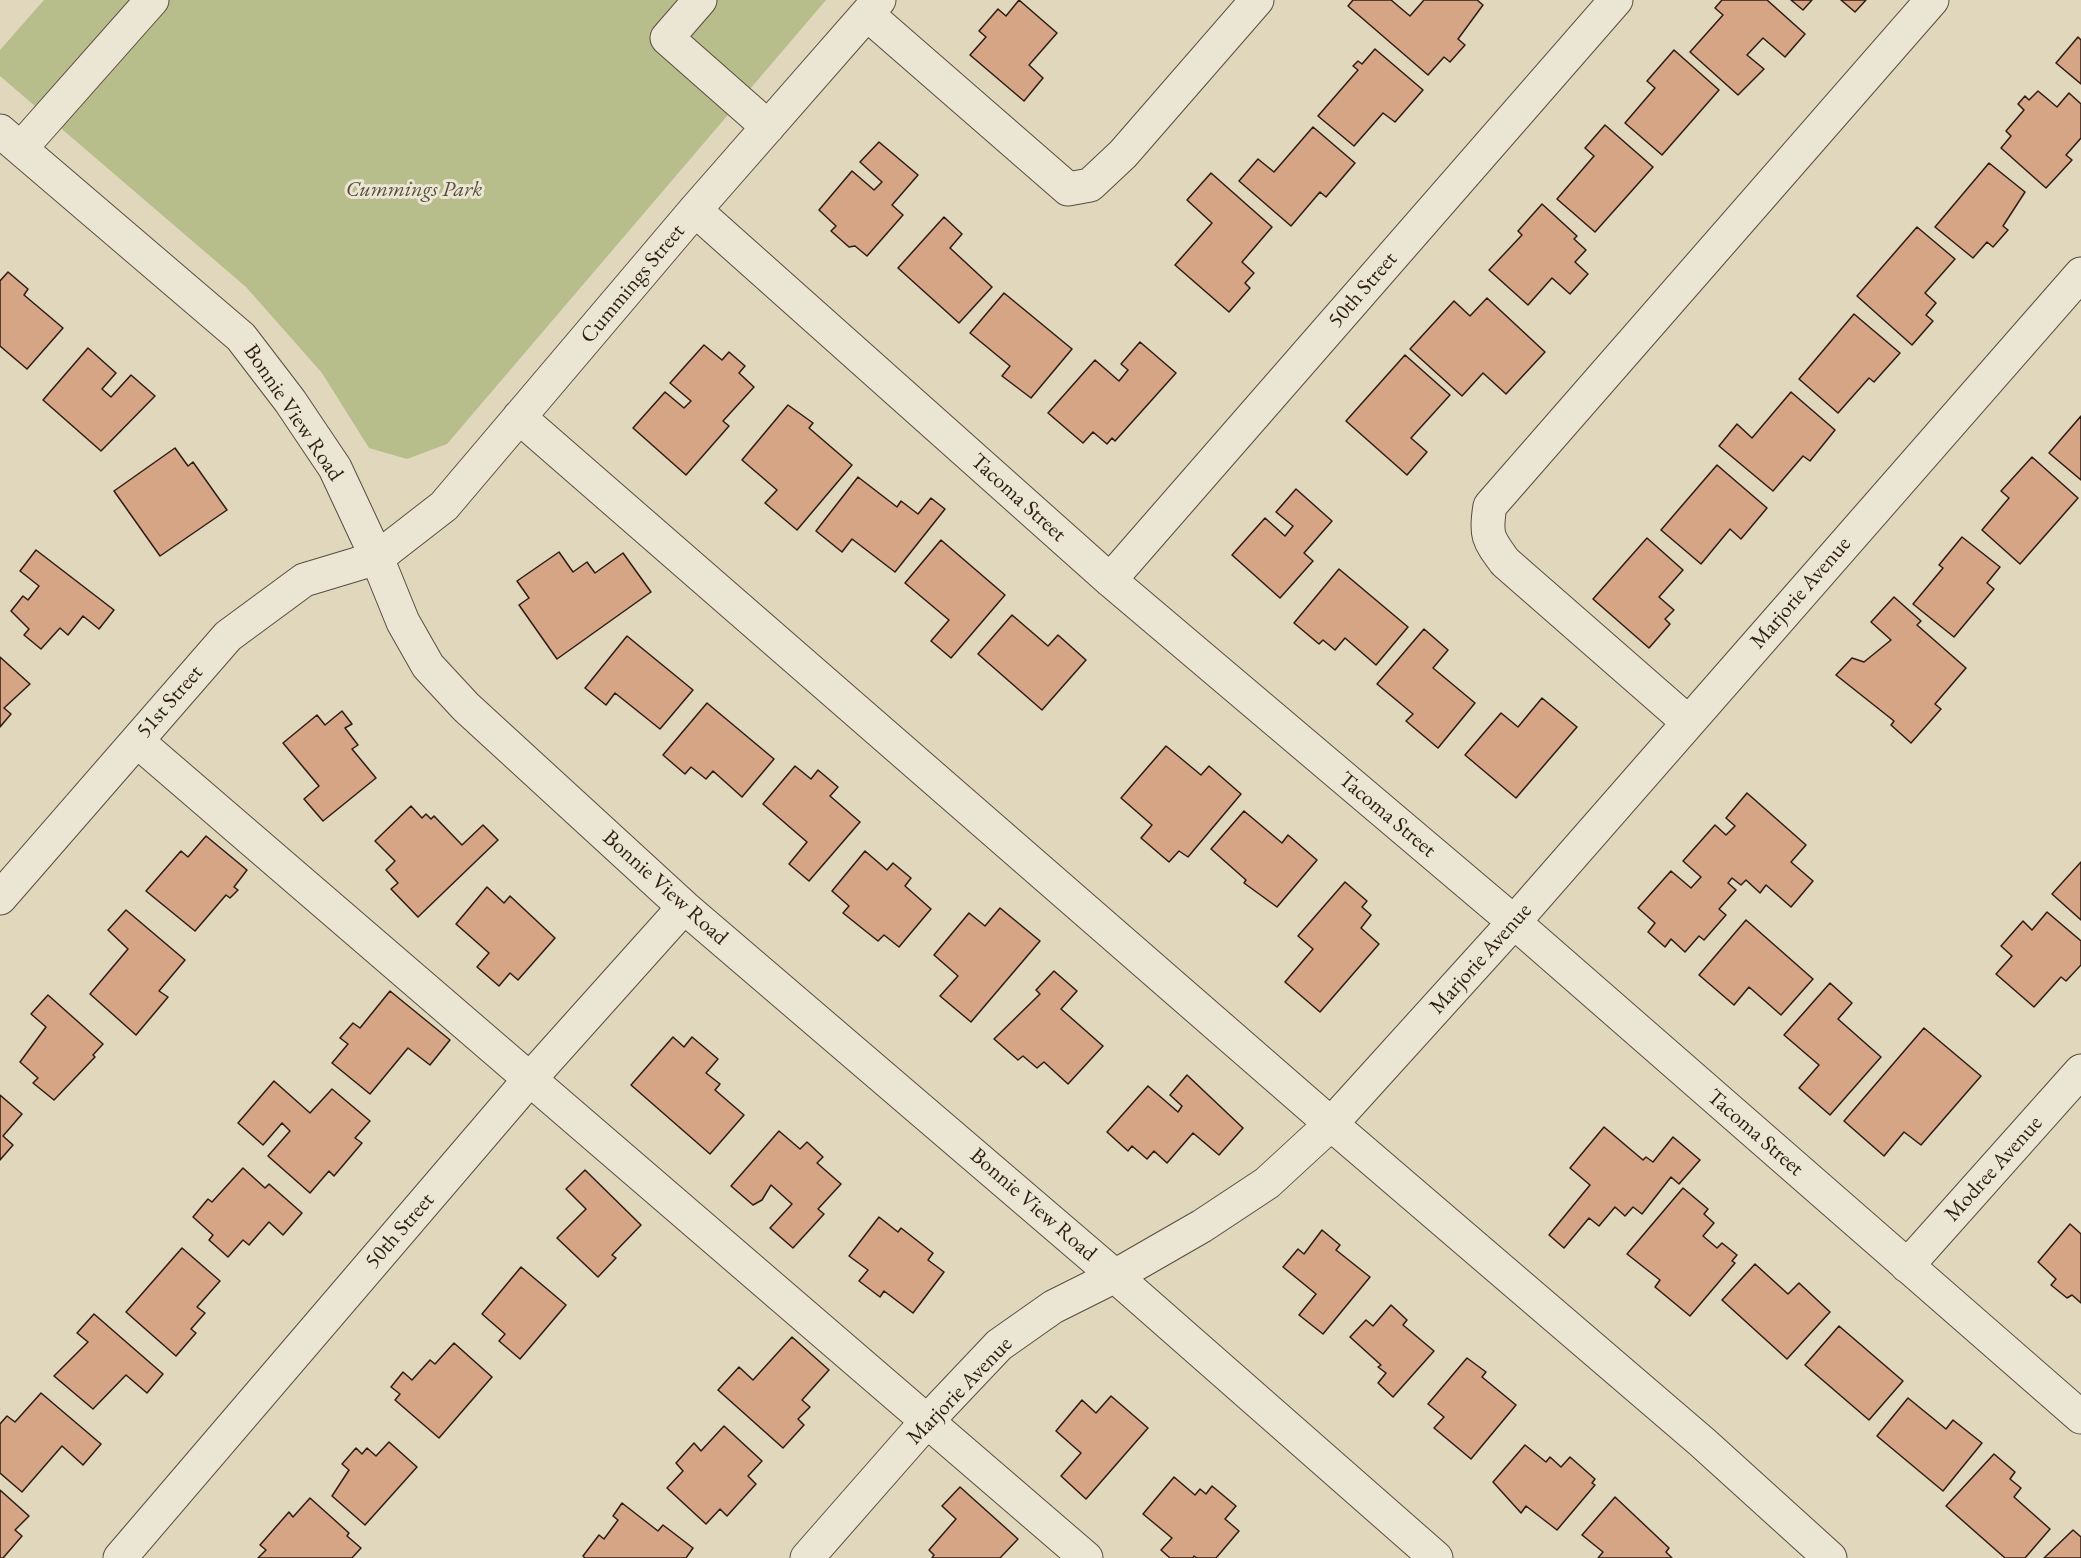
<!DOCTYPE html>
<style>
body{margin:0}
canvas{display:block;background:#e0d7bc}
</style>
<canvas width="2081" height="1558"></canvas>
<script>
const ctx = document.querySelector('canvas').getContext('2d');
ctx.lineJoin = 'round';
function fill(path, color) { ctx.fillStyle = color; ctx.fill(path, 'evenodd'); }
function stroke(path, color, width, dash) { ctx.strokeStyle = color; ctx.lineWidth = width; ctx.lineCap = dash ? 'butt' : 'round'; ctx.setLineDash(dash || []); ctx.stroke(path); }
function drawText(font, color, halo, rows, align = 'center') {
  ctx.font = font + ' "EB Garamond",serif'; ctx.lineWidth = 6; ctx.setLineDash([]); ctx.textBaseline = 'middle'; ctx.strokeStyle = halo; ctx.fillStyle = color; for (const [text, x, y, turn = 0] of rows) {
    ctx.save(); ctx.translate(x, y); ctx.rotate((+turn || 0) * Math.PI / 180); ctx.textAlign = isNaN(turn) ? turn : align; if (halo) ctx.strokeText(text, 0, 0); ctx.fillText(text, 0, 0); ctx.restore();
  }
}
const green = new Path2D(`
 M 44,0 L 826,0 L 447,444 L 407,459 L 369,448 L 322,373 L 246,287 L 0,76 L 0,50 Z`);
const building = new Path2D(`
 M 1019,0 L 1057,33 L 1029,65 L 1043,78 L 1024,101 L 970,55 L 986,37 L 979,31 L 998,9 L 1006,16 Z
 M 1353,0 L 1391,0 L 1410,16 L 1424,0 L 1477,0 L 1483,5 L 1458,39 L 1465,45 L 1450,62 L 1444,57 L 1428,75 L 1348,6 Z
 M 1722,0 L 1767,0 L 1805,34 L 1785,57 L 1763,38 L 1747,55 L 1764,69 L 1738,95 L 1690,52 L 1723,15 L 1715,8 Z
 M 1791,0 L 1812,0 L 1803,10 Z
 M 1841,0 L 1866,0 L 1855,12 Z
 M 2078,37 L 2081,40 L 2081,84 L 2056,63 Z
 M 1375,49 L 1423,90 L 1395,122 L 1383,113 L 1354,146 L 1318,116 L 1358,70 L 1353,66 L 1358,61 L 1362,64 Z
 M 1674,50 L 1719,90 L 1662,155 L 1625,123 L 1655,88 L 1647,81 Z
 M 2038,91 L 2057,107 L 2069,93 L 2081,104 L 2081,138 L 2066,155 L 2072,160 L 2046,188 L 2001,148 L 2011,136 L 2006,131 L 2024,110 L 2018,104 L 2025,96 L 2029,100 Z
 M 1605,125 L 1653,167 L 1595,232 L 1557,199 L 1594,156 L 1585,148 Z
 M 1313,127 L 1355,163 L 1326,197 L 1320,192 L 1291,226 L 1239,181 L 1258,159 L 1274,172 Z
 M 879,142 L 918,175 L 892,205 L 903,215 L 867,256 L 855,246 L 849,247 L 831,231 L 836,226 L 819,210 L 852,171 L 874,190 L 882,182 L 860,162 Z
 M 1989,163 L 2025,192 L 2003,226 L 2008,230 L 1993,247 L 1987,242 L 1973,258 L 1935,227 Z
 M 1211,173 L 1272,227 L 1242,262 L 1254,273 L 1245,283 L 1250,288 L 1229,312 L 1175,265 L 1212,223 L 1187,200 Z
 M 1542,204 L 1577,236 L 1574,239 L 1586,250 L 1575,262 L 1588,274 L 1570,294 L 1552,278 L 1528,305 L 1489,270 L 1522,235 L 1518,231 Z
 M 944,217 L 962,234 L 950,248 L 992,287 L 959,323 L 898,268 Z
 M 1917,227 L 1955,259 L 1925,293 L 1936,303 L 1926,315 L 1933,321 L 1912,345 L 1857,296 Z
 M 8,272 L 28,289 L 24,295 L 63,328 L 27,369 L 0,346 L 0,281 Z
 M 1004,293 L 1072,349 L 1031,398 L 1002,376 L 1010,366 L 970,333 Z
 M 1487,298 L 1545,352 L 1506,394 L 1483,373 L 1462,396 L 1410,349 L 1454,301 L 1470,316 Z
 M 1854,314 L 1900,353 L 1874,382 L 1869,378 L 1838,413 L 1799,379 Z
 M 1140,342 L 1176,373 L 1115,441 L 1112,438 L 1107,444 L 1093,432 L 1083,443 L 1048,413 L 1095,360 L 1119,381 L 1128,370 L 1121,364 Z
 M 704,345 L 722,360 L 729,352 L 745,366 L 739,373 L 754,387 L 723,421 L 729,426 L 686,475 L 633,428 L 665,392 L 684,408 L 691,401 L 670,383 Z
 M 88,348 L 116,373 L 102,389 L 111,397 L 131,375 L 155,396 L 101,451 L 43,400 Z
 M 1405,355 L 1450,395 L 1411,438 L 1427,452 L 1407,475 L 1346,421 Z
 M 1791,392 L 1835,430 L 1810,461 L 1803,456 L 1773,491 L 1719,446 L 1737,424 L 1752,438 Z
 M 788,405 L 813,423 L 809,428 L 852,465 L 797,530 L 765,503 L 777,490 L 742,460 Z
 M 2081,416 L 2081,480 L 2049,453 Z
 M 175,448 L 188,466 L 193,462 L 227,510 L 160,556 L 114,491 Z
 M 2032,457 L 2078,498 L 2020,564 L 1982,530 L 2009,498 L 2001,491 Z
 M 1717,465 L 1767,508 L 1741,539 L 1730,529 L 1701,564 L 1661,530 Z
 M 858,477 L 897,507 L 901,501 L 918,514 L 931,498 L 945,509 L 895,572 L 852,539 L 842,552 L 816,531 Z
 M 1296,489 L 1332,521 L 1304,553 L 1313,561 L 1280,598 L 1232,555 L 1265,518 L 1285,536 L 1293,526 L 1276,512 Z
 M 1962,537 L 2000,567 L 1987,583 L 1994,589 L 1954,637 L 1913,604 L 1943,568 L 1939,565 Z
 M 1647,538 L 1683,570 L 1659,597 L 1674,610 L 1665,619 L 1670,624 L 1649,648 L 1593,599 Z
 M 941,540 L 1005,595 L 951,658 L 931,641 L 949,620 L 905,583 Z
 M 36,550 L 114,610 L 99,629 L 83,616 L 68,635 L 60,628 L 41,649 L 24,635 L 29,629 L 11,611 L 23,596 L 28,600 L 39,586 L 20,571 Z
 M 559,552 L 573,572 L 587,562 L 595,573 L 623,553 L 651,592 L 557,659 L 519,605 L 529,598 L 517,581 Z
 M 1339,569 L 1408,627 L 1376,665 L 1345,638 L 1335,650 L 1323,640 L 1319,644 L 1294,623 Z
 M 1894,597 L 1921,621 L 1917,625 L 1966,668 L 1935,704 L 1941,709 L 1911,743 L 1891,725 L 1894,721 L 1836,675 L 1852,658 L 1864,662 L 1891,640 L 1871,622 Z
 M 1012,615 L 1048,646 L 1058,635 L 1086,660 L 1042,710 L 978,654 Z
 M 1424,629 L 1448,650 L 1433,668 L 1475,703 L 1438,748 L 1406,721 L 1413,714 L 1377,684 Z
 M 627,636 L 693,690 L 660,729 L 615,693 L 606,705 L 585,688 Z
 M 0,657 L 30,684 L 4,708 L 11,714 L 0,727 Z
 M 1542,698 L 1577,727 L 1516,798 L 1465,755 L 1501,713 L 1518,727 Z
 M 707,703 L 774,759 L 742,797 L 713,771 L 706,779 L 691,767 L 685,774 L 663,755 Z
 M 342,711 L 352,724 L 345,728 L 358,745 L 352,749 L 376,778 L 323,821 L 304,799 L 319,786 L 283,743 L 317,715 L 325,725 Z
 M 1166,746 L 1201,775 L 1209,766 L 1241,794 L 1188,857 L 1179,851 L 1169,862 L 1141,838 L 1152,825 L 1121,798 Z
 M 795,766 L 811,779 L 818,770 L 838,787 L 830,796 L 860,822 L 809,881 L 789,864 L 807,842 L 763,804 Z
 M 1747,793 L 1806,845 L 1791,862 L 1813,881 L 1791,907 L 1766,885 L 1760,893 L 1746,880 L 1741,885 L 1732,878 L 1728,883 L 1736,890 L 1719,909 L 1726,915 L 1704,940 L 1699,936 L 1685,952 L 1671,939 L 1665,947 L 1648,932 L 1655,923 L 1638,908 L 1671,871 L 1691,888 L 1701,877 L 1683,861 L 1715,825 L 1726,835 L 1735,826 L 1726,818 Z
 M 411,806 L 422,818 L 426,814 L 431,819 L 434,816 L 462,845 L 483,825 L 498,840 L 418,917 L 391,889 L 398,883 L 386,870 L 395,861 L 375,841 Z
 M 1244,811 L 1282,843 L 1288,835 L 1317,860 L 1277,907 L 1244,883 L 1246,880 L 1211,849 Z
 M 206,836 L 247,870 L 234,887 L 238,890 L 230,898 L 226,895 L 195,931 L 146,891 L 181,851 L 188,857 Z
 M 865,851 L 887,870 L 893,863 L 911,878 L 905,886 L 931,909 L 899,947 L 884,935 L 878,941 L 843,913 L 849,906 L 832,891 Z
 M 2081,862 L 2081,920 L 2052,894 Z
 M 1345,882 L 1367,901 L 1362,907 L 1371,915 L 1361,928 L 1379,944 L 1320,1012 L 1285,982 L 1313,949 L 1298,936 Z
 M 487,887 L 504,903 L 510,896 L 555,938 L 518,980 L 510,973 L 499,986 L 477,967 L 489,953 L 456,924 Z
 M 1000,908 L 1040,941 L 971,1022 L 940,996 L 958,976 L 934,955 L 969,913 L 985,926 Z
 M 126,910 L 185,960 L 159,991 L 168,997 L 136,1035 L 90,994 L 128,949 L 108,930 Z
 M 2047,912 L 2081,941 L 2081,965 L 2066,981 L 2061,977 L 2034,1007 L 1996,974 L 2012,956 L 2001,946 L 2023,921 L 2032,930 Z
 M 1746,920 L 1813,979 L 1781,1015 L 1749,987 L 1734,1005 L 1699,975 Z
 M 1054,971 L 1077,991 L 1061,1009 L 1103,1046 L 1068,1084 L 1044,1062 L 1037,1068 L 1023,1056 L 1018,1060 L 994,1039 L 1040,994 L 1036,990 Z
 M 1830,983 L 1852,1003 L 1838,1019 L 1881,1057 L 1830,1115 L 1799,1088 L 1819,1065 L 1784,1035 Z
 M 390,991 L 450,1040 L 430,1065 L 408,1048 L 370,1094 L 332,1063 L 348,1044 L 340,1038 L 353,1023 L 360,1028 Z
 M 48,995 L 103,1044 L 93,1055 L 95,1057 L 54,1100 L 33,1083 L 38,1078 L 20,1062 L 46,1027 L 31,1014 Z
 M 1924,1028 L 1981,1076 L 1921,1145 L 1904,1132 L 1884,1156 L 1844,1121 Z
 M 673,1037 L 684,1047 L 692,1037 L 718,1059 L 706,1073 L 720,1084 L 715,1090 L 744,1115 L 710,1154 L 631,1085 Z
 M 1187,1075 L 1243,1128 L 1219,1155 L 1193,1133 L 1167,1163 L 1154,1151 L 1147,1159 L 1132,1146 L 1128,1151 L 1107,1132 L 1148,1086 L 1178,1112 L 1182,1106 L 1170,1095 Z
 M 274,1081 L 310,1113 L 332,1089 L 370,1121 L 355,1138 L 362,1143 L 334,1176 L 329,1171 L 310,1193 L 268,1156 L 290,1131 L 282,1123 L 263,1145 L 238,1123 Z
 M 0,1095 L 22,1114 L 3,1136 L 13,1145 L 0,1160 Z
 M 1604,1127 L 1643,1160 L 1646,1157 L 1653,1162 L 1673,1137 L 1700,1160 L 1679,1184 L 1671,1177 L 1642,1214 L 1633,1207 L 1625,1216 L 1615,1207 L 1599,1226 L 1589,1218 L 1564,1248 L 1549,1235 L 1590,1185 L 1570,1168 Z
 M 779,1131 L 800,1149 L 807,1142 L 823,1157 L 817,1163 L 841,1184 L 818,1209 L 824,1214 L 793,1248 L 770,1228 L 792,1204 L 771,1185 L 762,1200 L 753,1205 L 731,1186 Z
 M 243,1168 L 265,1188 L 269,1184 L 302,1213 L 283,1235 L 269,1222 L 249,1245 L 243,1240 L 228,1257 L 209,1240 L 213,1235 L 193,1217 L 208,1199 L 212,1202 Z
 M 585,1170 L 641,1225 L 612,1255 L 616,1258 L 598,1277 L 557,1238 L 586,1209 L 566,1189 Z
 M 1683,1188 L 1708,1209 L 1704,1214 L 1714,1223 L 1703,1236 L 1717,1248 L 1722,1243 L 1737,1255 L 1732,1261 L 1735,1263 L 1690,1316 L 1655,1287 L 1660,1280 L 1627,1254 Z
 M 879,1217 L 898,1232 L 901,1228 L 933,1253 L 928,1260 L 944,1272 L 913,1313 L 884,1291 L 880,1297 L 859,1281 L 868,1270 L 849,1256 Z
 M 2070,1224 L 2081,1234 L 2081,1303 L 2072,1295 L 2067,1298 L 2051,1285 L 2056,1279 L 2038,1262 Z
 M 1322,1230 L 1340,1245 L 1336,1250 L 1370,1277 L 1323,1334 L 1299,1315 L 1316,1294 L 1283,1267 L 1298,1249 L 1304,1254 Z
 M 182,1248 L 220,1281 L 197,1307 L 205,1313 L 191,1329 L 196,1333 L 176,1356 L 126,1312 Z
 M 1755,1264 L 1788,1294 L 1799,1283 L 1830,1312 L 1787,1359 L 1722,1300 Z
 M 521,1267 L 566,1305 L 520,1359 L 499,1341 L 505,1334 L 482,1314 Z
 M 1391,1305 L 1407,1320 L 1403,1325 L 1434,1351 L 1393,1397 L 1378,1383 L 1386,1373 L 1378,1367 L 1381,1365 L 1350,1337 L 1366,1320 L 1373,1326 Z
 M 94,1314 L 163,1374 L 147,1393 L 126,1375 L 93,1409 L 54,1376 L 88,1342 L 77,1333 Z
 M 1839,1326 L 1903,1381 L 1869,1420 L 1805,1365 Z
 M 792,1337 L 829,1370 L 802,1400 L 810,1407 L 798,1419 L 804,1425 L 783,1448 L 718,1390 L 739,1367 L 753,1380 Z
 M 454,1343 L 492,1377 L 439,1438 L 395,1400 L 400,1394 L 391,1387 L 403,1372 L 412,1380 L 430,1360 L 435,1364 Z
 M 1467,1358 L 1486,1372 L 1482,1377 L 1516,1405 L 1471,1459 L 1434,1428 L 1444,1417 L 1428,1404 Z
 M 41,1393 L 101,1444 L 83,1465 L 62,1446 L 22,1492 L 0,1473 L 0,1424 L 7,1416 L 15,1422 Z
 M 1111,1396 L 1148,1428 L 1086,1499 L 1061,1476 L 1081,1453 L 1056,1431 L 1082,1400 L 1096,1413 Z
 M 1908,1398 L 1946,1429 L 1953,1420 L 1982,1443 L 1943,1491 L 1877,1436 Z
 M 724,1426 L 762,1461 L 748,1476 L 756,1484 L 727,1516 L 720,1509 L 706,1524 L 667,1488 L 683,1471 L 676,1463 L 694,1443 L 701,1451 Z
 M 389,1442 L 417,1467 L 365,1525 L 332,1496 L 349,1470 L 342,1464 L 356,1448 L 362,1454 L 367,1448 L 376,1456 Z
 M 1525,1445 L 1546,1462 L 1550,1457 L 1561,1467 L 1570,1457 L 1595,1479 L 1592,1483 L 1595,1485 L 1557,1530 L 1526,1506 L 1521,1513 L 1493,1482 Z
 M 1994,1454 L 2015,1472 L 2010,1479 L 2021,1488 L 2014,1497 L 2050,1529 L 2025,1558 L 2005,1558 L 1946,1506 Z
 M 1174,1477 L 1195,1495 L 1200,1489 L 1206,1494 L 1212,1486 L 1236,1506 L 1225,1519 L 1239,1531 L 1216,1558 L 1197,1558 L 1194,1556 L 1193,1558 L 1170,1558 L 1161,1550 L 1172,1538 L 1143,1514 Z
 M 960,1487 L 1018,1539 L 1000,1558 L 932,1558 L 934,1555 L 929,1550 L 956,1519 L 942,1506 Z
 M 0,1490 L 29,1516 L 15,1530 L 22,1536 L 3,1558 L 0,1558 Z
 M 1615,1497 L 1669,1548 L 1666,1552 L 1672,1558 L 1598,1558 L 1603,1552 L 1582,1535 Z
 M 310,1498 L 349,1533 L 347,1536 L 361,1548 L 352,1558 L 258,1558 L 266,1550 L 260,1545 L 289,1512 L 293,1517 Z
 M 622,1503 L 658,1531 L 663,1525 L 693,1548 L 686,1558 L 585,1558 L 583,1556 L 599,1535 L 604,1539 L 618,1520 L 613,1516 Z
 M 2073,1530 L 2081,1537 L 2081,1558 L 2044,1558 Z`);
const minor = new Path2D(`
 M 700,0 L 667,38 L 768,127
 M 867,14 L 1068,189 L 1090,185 L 1123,154 L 1257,0
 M 0,131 L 241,337 L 290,401 L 335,468 L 377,558 L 403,622 L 428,666 L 466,707 L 684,907 L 1115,1276 L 1436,1558
 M 21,148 L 152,0
 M 695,210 L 1110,580 L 1514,922 L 2081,1417
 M 519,417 L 1331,1124 L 1702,1442 L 1830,1558
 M 1110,580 L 1616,0
 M 1688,722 L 1505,562 C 1488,539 1485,535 1490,506 L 1932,0
 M 137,741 L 1086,1558
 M 0,898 L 228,636 L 304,580 L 377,558 L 444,506 L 695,210 L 879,0
 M 1907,1266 L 2081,1071
 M 120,1558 L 529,1080 L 684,907
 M 807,1558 L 928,1420 L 999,1345 L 1053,1307 L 1115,1276 L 1202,1226 L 1267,1183 L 1331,1124 L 1514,922 L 2081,274`);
const parkNames = [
 ["Cummings Park",414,190]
];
const streetNames = [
 ["Cummings Street",633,284,-50],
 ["50th Street",1363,290,-49],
 ["Bonnie View Road",293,413,56],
 ["Tacoma Street",1018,498,42],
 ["Marjorie Avenue",1801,593,-49],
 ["51st Street",170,702,-49],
 ["Tacoma Street",1387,815,40],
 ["Bonnie View Road",665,888,42],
 ["Marjorie Avenue",1481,959,-48],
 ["Tacoma Street",1755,1133,41],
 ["Modree Avenue",1994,1169,-48],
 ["Bonnie View Road",1033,1205,41],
 ["50th Street",400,1231,-49],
 ["Marjorie Avenue",960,1391,-46]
];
fill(green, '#b8bd8c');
fill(building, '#d5a585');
stroke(building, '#2f1d15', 1.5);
stroke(minor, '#5b4c3f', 35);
stroke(minor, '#ebe5d3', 33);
drawText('italic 22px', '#584d39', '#ebe5d3', parkNames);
drawText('22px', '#2f1d15', '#ebe5d3', streetNames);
</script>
